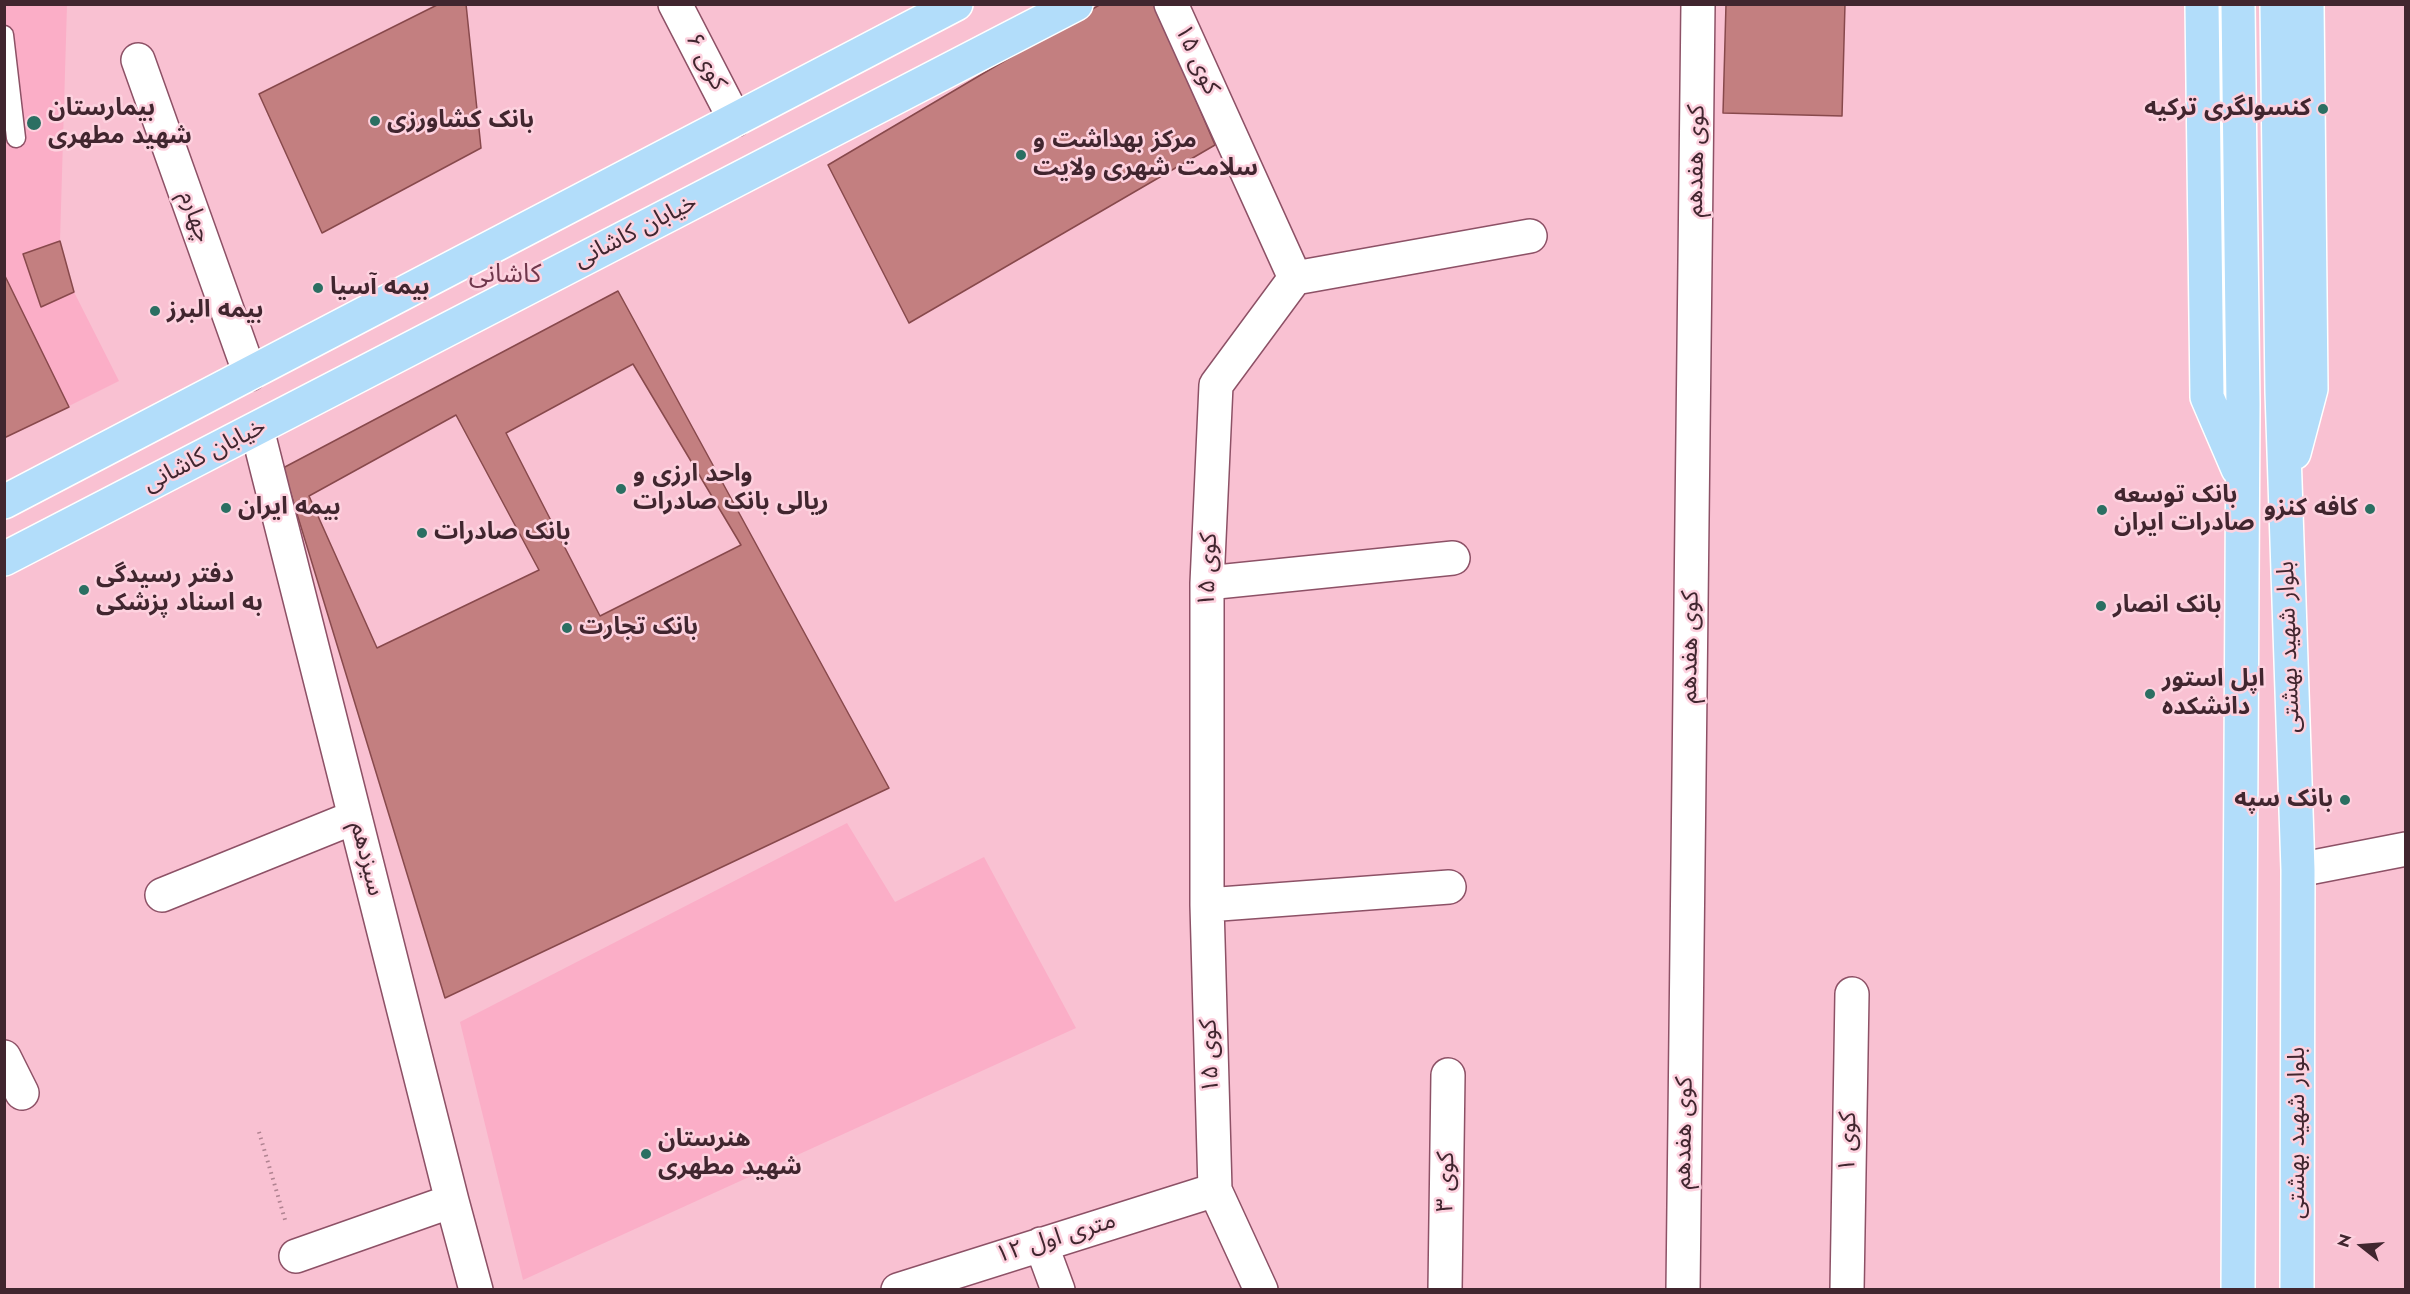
<!DOCTYPE html>
<meta charset="utf-8">
<style>
body{margin:0}
#map{position:relative;width:2410px;height:1294px;overflow:hidden;background:#f9c1d2;font-family:Jost,sans-serif}
canvas{display:block}
.frame{position:absolute;inset:0;border:6px solid #41262f;pointer-events:none}
.north{position:absolute;left:2332px;top:1216px;width:60px;height:60px;-webkit-text-stroke:4px #fdd2df;paint-order:stroke;rotate:287deg;font-size:16px;font-weight:700;line-height:24px;text-align:center;color:#41262f}
.north::after{content:'';display:block;margin:auto;width:21px;height:27px;background:#41262f;clip-path:polygon(50% 0,100% 100%,50% 72%,0 100%)}
</style>
<div id="map">
<canvas width="2410" height="1294"></canvas>
<div class="frame"></div>
<div class="north">N</div>
</div>
<script>
const ctx = document.querySelector('canvas').getContext('2d');
ctx.lineJoin = 'round';
function fill(path, color) { ctx.fillStyle = color; ctx.fill(path, 'evenodd'); }
function stroke(path, color, width, dash) { ctx.strokeStyle = color; ctx.lineWidth = width; ctx.lineCap = dash ? 'butt' : 'round'; ctx.setLineDash(dash || []); ctx.stroke(path); }
function drawText(font, color, halo, rows, align = 'center') {
  ctx.font = font + ' Jost,"Noto Sans Arabic",sans-serif'; ctx.lineWidth = 5; ctx.setLineDash([]); ctx.textBaseline = 'middle'; ctx.strokeStyle = halo; ctx.fillStyle = color; for (const [text, x, y, turn = 0] of rows) {
    ctx.save(); ctx.translate(x, y); ctx.rotate((+turn || 0) * Math.PI / 180); ctx.textAlign = isNaN(turn) ? turn : align; if (halo) ctx.strokeText(text, 0, 0); ctx.fillText(text, 0, 0); ctx.restore();
  }
}
const built = new Path2D(`
 M 5,5 L 67,5 L 60,241 L 74,292 L 119,381 L 5,438 Z
 M 847,823 L 895,902 L 984,857 L 1076,1028 L 523,1280 L 460,1022 Z`);
const building = new Path2D(`
 M 439,4 L 466,4 L 481,148 L 322,233 L 259,94 Z
 M 1101,4 L 1155,4 L 1215,145 L 909,323 L 828,165 Z
 M 1726,4 L 1845,4 L 1842,116 L 1723,113 Z
 M 60,241 L 74,292 L 41,307 L 23,254 Z
 M 4,274 L 69,407 L 4,438 Z
 M 618,291 L 889,788 L 445,998 L 283,468 Z
 M 633,364 L 741,545 L 600,616 L 506,433 Z
 M 456,415 L 539,570 L 377,648 L 309,496 Z`);
const path = new Path2D(`
 M 259,1132 L 286,1223`);
const service = new Path2D(`
 M 4,35 L 16,138`);
const minor = new Path2D(`
 M 675,4 L 735,120
 M 1171,4 L 1295,278 L 1216,385 L 1207,583 L 1207,905 L 1215,1190 L 1261,1290
 M 138,60 L 250,374
 M 1295,278 L 1530,236
 M 257,429 L 452,1201 L 476,1290
 M 1207,583 L 1453,558
 M 2298,870 L 2406,849
 M 162,895 L 355,817
 M 1207,905 L 1449,887
 M 4,1057 L 22,1093
 M 1041,1244 L 1058,1290
 M 296,1256 L 452,1201
 M 898,1290 L 1215,1190
 M 1445,1290 L 1448,1075
 M 1683,1290 L 1698,4
 M 1847,1290 L 1852,994`);
const primary = new Path2D(`
 M 2202,4 L 2207,397 L 2238,469
 M 2238,4 L 2243,404 L 2238,1290
 M 2277,4 L 2282,392 L 2298,870 L 2297,1290
 M 2294,453 L 2311,389 L 2307,4
 M 4,502 L 956,4
 M 4,559 L 1076,4`);
const markers = [
 [2323,109,6,"#2b6f62"],
 [375,121,6,"#2b6f62"],
 [34,123,8,"#2b6f62"],
 [1021,155,6,"#2b6f62"],
 [318,288,6,"#2b6f62"],
 [155,311,6,"#2b6f62"],
 [621,489,6,"#2b6f62"],
 [226,508,6,"#2b6f62"],
 [2370,509,6,"#2b6f62"],
 [2102,510,6,"#2b6f62"],
 [422,533,6,"#2b6f62"],
 [84,590,6,"#2b6f62"],
 [2101,606,6,"#2b6f62"],
 [567,628,6,"#2b6f62"],
 [2150,694,6,"#2b6f62"],
 [2345,800,6,"#2b6f62"],
 [646,1154,6,"#2b6f62"]
];
const streetNames = [
 ["کوی ۱۵",1196,60,65],
 ["کوی ۶",705,62,62],
 ["کوی هفدهم",1697,161,-89],
 ["چهارم",194,217,70],
 ["خیابان کاشانی",636,232,-27],
 ["خیابان کاشانی",205,456,-27],
 ["کوی ۱۵",1209,570,-88],
 ["کوی هفدهم",1691,647,-89],
 ["بلوار شهید بهشتی",2290,647,-92],
 ["سیزدهم",366,859,76],
 ["کوی ۱۵",1211,1056,-92],
 ["کوی هفدهم",1685,1133,-89],
 ["بلوار شهید بهشتی",2298,1133,-90],
 ["کوی ۱",1849,1142,-89],
 ["کوی ۳",1447,1182,-89],
 ["۱۲ متری اول",1056,1239,-17]
];
const poiNames = [
 ["بیمارستان",48,109],
 ["شهید مطهری",48,137],
 ["کنسولگری ترکیه",2311,109,"right"],
 ["بانک کشاورزی",387,121],
 ["مرکز بهداشت و",1033,141],
 ["سلامت شهری ولایت",1033,169],
 ["بیمه آسیا",330,288],
 ["بیمه البرز",167,311],
 ["واحد ارزی و",633,475],
 ["ریالی بانک صادرات",633,503],
 ["بانک توسعه",2114,496],
 ["صادرات ایران",2114,524],
 ["بیمه ایران",238,508],
 ["کافه کنزو",2358,509,"right"],
 ["بانک صادرات",434,533],
 ["دفتر رسیدگی",96,576],
 ["به اسناد پزشکی",96,604],
 ["بانک انصار",2113,606],
 ["بانک تجارت",579,628],
 ["اپل استور",2162,680],
 ["دانشکده",2162,708],
 ["بانک سپه",2333,800,"right"],
 ["هنرستان",658,1140],
 ["شهید مطهری",658,1168]
];
const neighbourhoodNames = [
 ["کاشانی",505,276]
];
fill(built, '#fbaec7');
fill(building, '#c37f80');
stroke(building, '#88494c', 1.5);
stroke(service, '#8d5166', 21);
stroke(minor, '#8d5166', 36);
stroke(primary, '#fff', 36);
stroke(path, '#b08391', 4, [1.5, 4.5]);
stroke(service, '#fff', 18);
stroke(minor, '#fff', 33);
stroke(primary, '#b2ddfa', 33);
for (const [x, y, r, color] of markers) { const dot = new Path2D(); dot.arc(x, y, r, 0, 2 * Math.PI); ctx.fillStyle = color; ctx.fill(dot); stroke(dot, '#fdd2df', 2); }
drawText('24px', '#41262f', '#fdd2df', streetNames);
drawText('bold 24px', '#41262f', '#fdd2df', poiNames, 'left');
drawText('26px', '#70374c', '#fdd2df', neighbourhoodNames);
</script>
